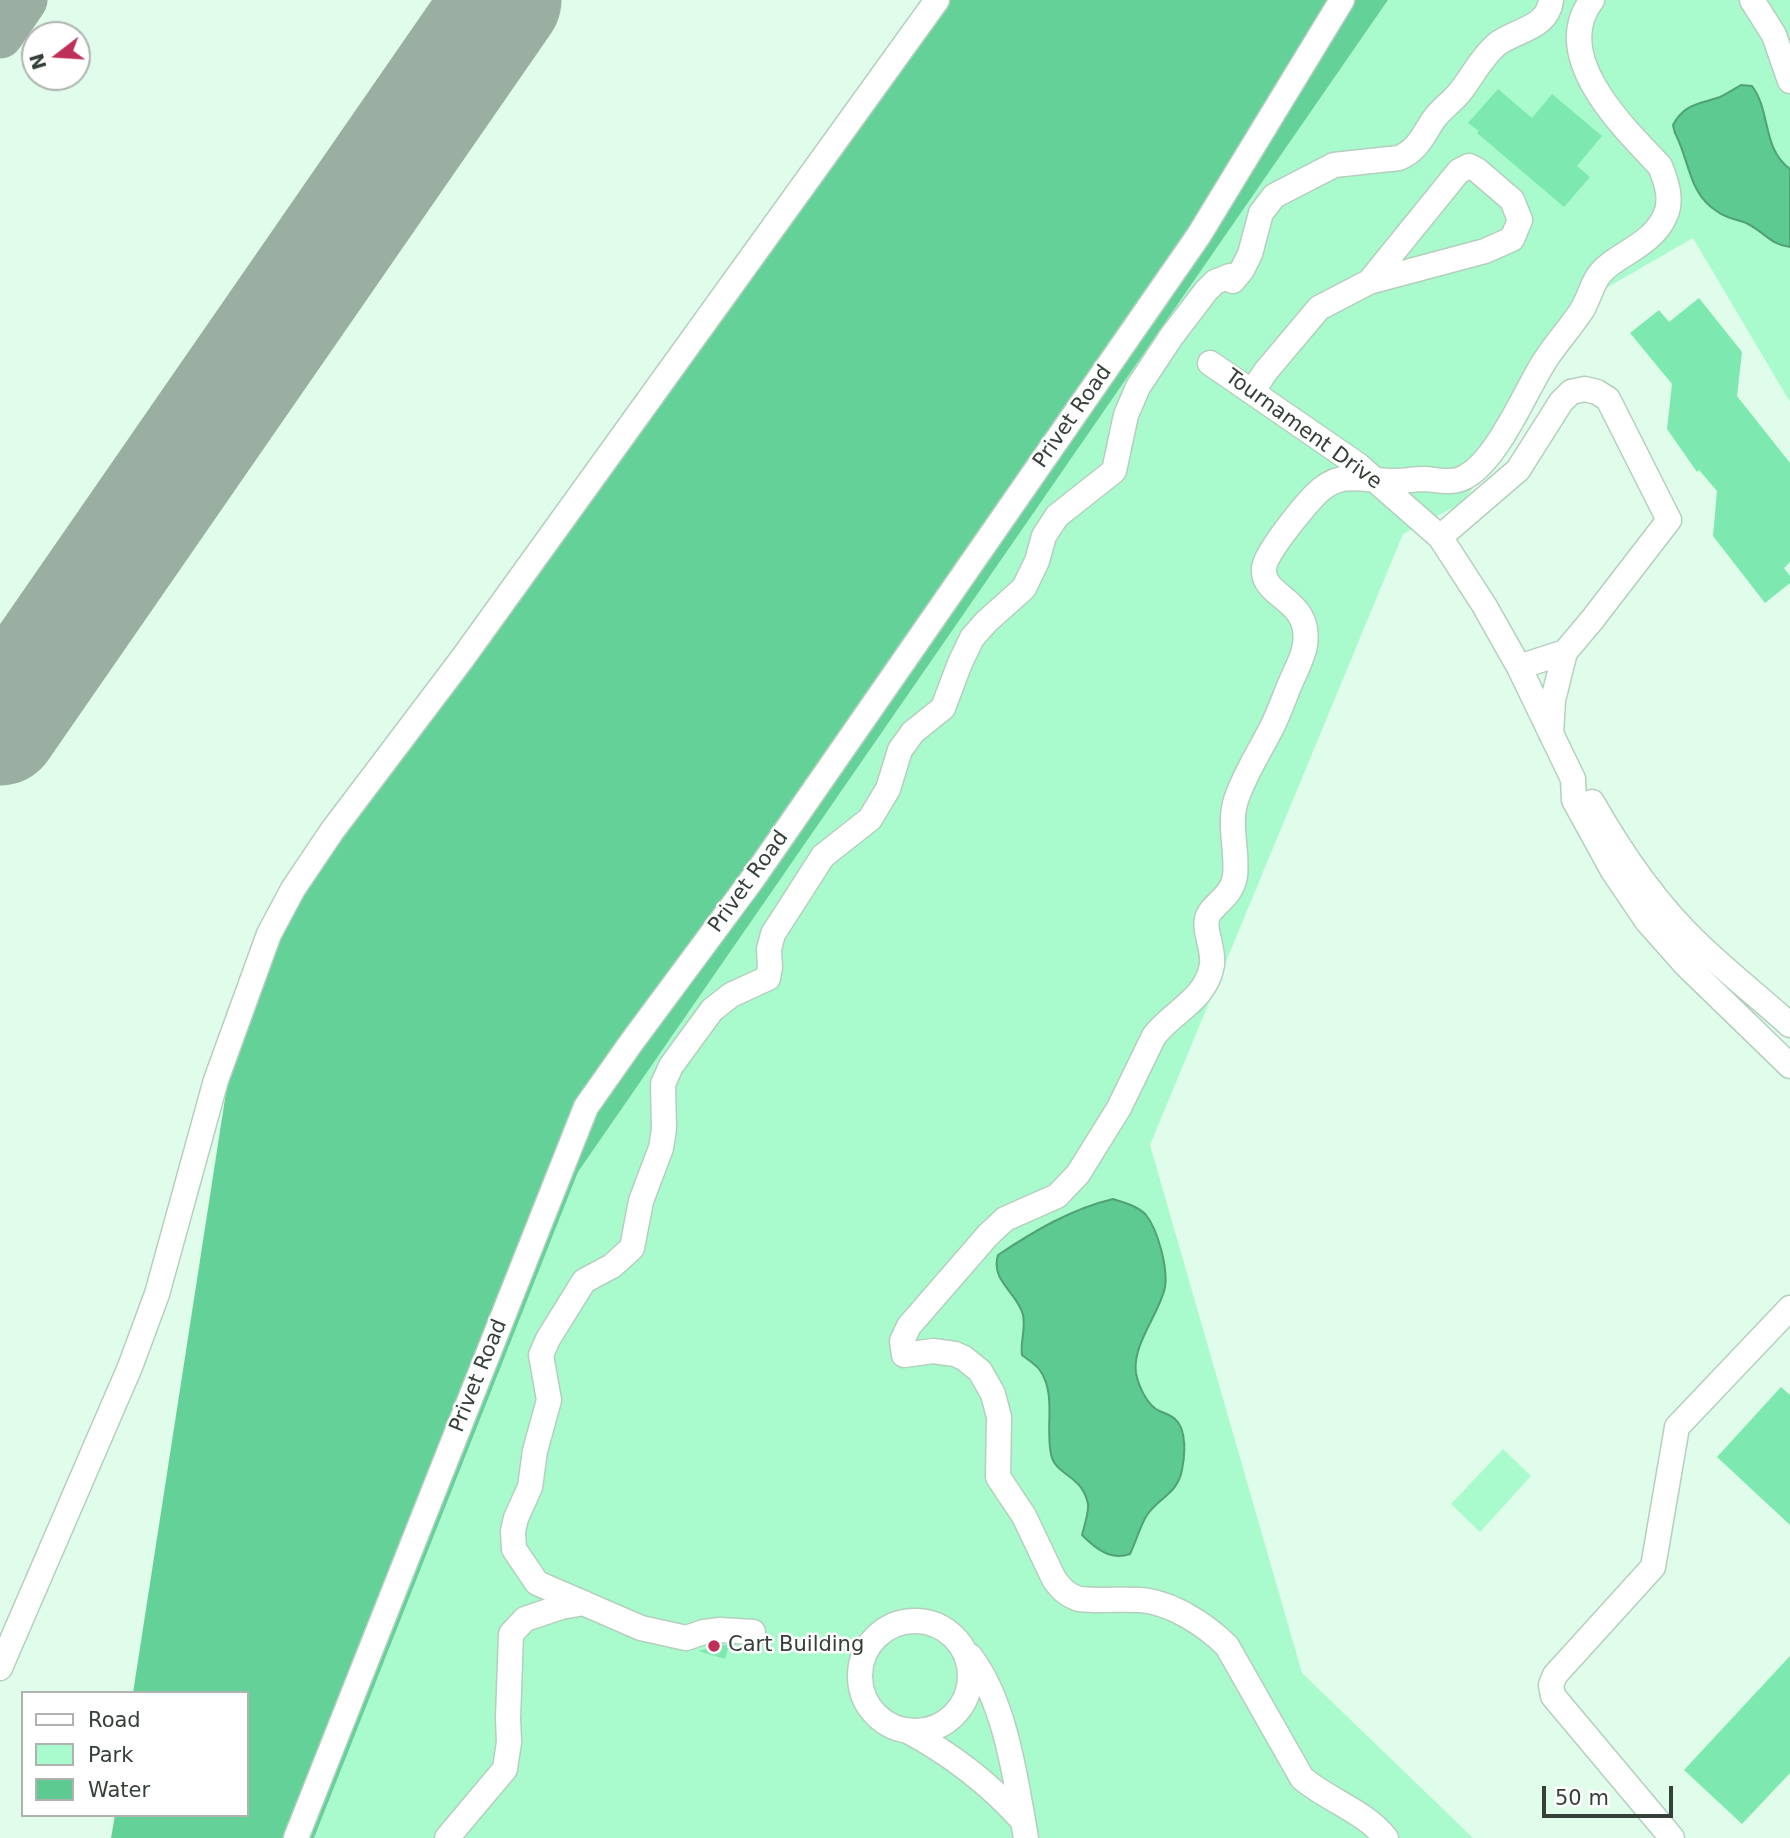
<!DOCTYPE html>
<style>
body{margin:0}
#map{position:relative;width:1790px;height:1838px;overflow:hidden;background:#e0fcea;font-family:"DejaVu Sans",sans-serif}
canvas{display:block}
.legend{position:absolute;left:21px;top:1691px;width:228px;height:126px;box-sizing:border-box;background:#fff;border:2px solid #aeb3b0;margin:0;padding:9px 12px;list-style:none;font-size:21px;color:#354039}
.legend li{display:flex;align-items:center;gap:14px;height:35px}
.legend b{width:35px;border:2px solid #aeb3b0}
.north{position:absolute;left:21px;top:21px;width:70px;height:70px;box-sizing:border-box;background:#fff;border:2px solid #aeb3b0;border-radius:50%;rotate:253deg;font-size:19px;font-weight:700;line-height:28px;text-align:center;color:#354039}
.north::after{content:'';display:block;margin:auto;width:24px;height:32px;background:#bf3059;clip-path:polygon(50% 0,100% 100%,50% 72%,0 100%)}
.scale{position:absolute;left:1542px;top:1786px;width:131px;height:32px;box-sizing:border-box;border:4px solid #354039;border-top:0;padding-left:9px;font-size:21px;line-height:24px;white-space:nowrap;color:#354039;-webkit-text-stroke:5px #fff;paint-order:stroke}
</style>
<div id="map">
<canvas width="1790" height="1838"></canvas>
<ul class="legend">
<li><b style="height:9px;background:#fff"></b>Road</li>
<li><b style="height:19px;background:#a9fbcd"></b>Park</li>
<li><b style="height:19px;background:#5dca92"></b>Water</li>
</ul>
<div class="north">N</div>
<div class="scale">50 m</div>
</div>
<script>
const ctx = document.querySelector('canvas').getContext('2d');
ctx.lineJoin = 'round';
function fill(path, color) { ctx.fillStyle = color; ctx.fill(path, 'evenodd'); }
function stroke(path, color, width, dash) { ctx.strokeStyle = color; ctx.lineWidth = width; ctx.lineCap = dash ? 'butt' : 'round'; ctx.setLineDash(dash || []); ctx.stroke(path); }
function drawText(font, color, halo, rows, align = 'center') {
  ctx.font = font + ' "DejaVu Sans",sans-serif'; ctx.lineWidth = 5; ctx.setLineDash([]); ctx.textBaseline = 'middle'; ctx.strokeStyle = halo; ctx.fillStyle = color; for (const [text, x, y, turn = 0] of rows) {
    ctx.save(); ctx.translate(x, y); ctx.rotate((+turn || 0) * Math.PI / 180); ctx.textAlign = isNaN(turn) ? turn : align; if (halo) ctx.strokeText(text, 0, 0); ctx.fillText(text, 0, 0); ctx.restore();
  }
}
const green = new Path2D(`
 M 1388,0 L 1790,0 L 1790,402 L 1693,238 L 1601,291 L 1500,450 L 1462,503 L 1403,534 L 1150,1145 L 1302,1673 L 1473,1838 L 314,1838 L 578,1172 Z
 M 1503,1449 L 1531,1476 L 1480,1532 L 1451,1504 Z`);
const forest = new Path2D(`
 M 932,0 L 1388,0 L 578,1172 L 314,1838 L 111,1838 L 115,1815 L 247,1815 L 247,1693 L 133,1693 L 246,963 Z`);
const water = new Path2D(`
 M 1741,85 L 1752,86 C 1771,111 1762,149 1790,169 L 1790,247 C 1771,245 1764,232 1748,224 C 1738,219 1727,219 1718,212 C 1688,194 1690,161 1675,133 L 1673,125 C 1684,103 1701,104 1720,97 C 1727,94 1734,89 1741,85 Z
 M 1113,1199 C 1125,1203 1138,1206 1146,1215 C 1158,1230 1168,1268 1165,1287 C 1160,1313 1132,1344 1136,1373 C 1138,1385 1146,1402 1156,1409 C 1162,1413 1170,1414 1175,1419 C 1187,1429 1185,1456 1182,1470 C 1177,1495 1159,1497 1147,1515 C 1140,1526 1136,1542 1130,1554 C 1111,1561 1096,1549 1082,1535 C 1084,1526 1089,1513 1088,1504 C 1082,1474 1055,1476 1051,1454 C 1045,1427 1057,1393 1039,1369 C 1035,1364 1027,1359 1022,1355 C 1020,1342 1026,1329 1023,1315 C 1018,1293 990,1281 998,1255 C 1034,1231 1071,1209 1113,1199 Z`);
const taxiway = new Path2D(`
 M 499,0 L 499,6
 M 0,35 L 24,0`);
const runway = new Path2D(`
 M 0,727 L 503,0`);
const building = new Path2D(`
 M 1498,89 L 1532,118 L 1552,94 L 1602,136 L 1577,166 L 1590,177 L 1564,207 L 1477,133 L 1479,131 L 1468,123 Z
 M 1699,298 L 1742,352 L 1737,396 L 1790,463 L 1790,562 L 1784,568 L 1790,576 L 1790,583 L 1765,603 L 1713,536 L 1717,491 L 1699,470 L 1697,472 L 1667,429 L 1672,384 L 1630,333 L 1659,310 L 1669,322 Z
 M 1781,1387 L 1790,1395 L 1790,1525 L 1717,1457 Z
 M 720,1645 L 729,1645 L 725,1659 L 698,1651 Z
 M 1790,1656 L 1790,1773 L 1742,1824 L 1684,1770 Z`);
const minor = new Path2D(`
 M 1752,0 L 1774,35 L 1790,81
 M 1210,363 L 1358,465 L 1440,537 L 1484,605 L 1519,667 L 1573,779 L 1574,800 L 1613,871 L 1647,921 L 1686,965 L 1790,1066
 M 1252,392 L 1266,371 L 1319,308 L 1369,282 L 1485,251 L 1512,239 L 1520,220 L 1512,200 L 1477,170 L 1469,166 L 1459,171 L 1369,282
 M 1440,537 L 1518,470 L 1561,402 L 1571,392 L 1585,389 L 1597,392 L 1608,399 L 1669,520 L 1592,620 L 1565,652 L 1553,700 L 1551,734
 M 1519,667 L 1565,652
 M 1592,802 C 1621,853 1655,903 1697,943 C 1727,972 1759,997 1790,1025
 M860 1676a55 55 0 1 1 110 0a55 55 0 1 1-110 0Z
 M 753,1632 L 720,1630 L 704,1632 L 686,1638 L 641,1628 L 537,1583 L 514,1549 L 513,1531 L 516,1518 L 530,1487 L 535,1451 L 549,1400 L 541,1355 L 548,1339 L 584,1281 L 612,1266 L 632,1248 L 641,1201 L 661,1148 L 664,1129 L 663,1084 L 671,1066 L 712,1010 L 731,995 L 768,978 L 770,967 L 769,949 L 773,934 L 823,856 L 870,819 L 888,789 L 900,750 L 913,732 L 943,708 L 960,663 L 972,638 L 986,622 L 1024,588 L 1037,561 L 1044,536 L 1057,516 L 1114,471 L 1126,415 L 1138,387 L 1171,337 L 1206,291 L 1215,282 L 1230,276 L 1233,281 L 1242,270 L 1250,254 L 1261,213 L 1274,196 L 1334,165 L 1399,158 C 1418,150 1423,135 1434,119 C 1441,109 1452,102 1460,92 C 1472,77 1481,58 1496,45 C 1514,30 1548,29 1551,0
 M 970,1656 C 1006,1702 1016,1782 1026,1838
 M 0,1668 L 130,1367 L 157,1294 L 216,1080 L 269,934 L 293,889 L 332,831 L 462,659 L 937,0
 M 906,1730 C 951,1754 989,1783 1023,1821
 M 296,1838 L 586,1107 L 631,1043 L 754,877 L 1199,235 L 1342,0
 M 447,1838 L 505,1769 L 509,1742 L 508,1718 L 511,1634 L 525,1619 L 561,1607 L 584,1603
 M 1386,1838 C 1363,1810 1329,1801 1302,1778 L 1227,1646 C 1206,1625 1171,1602 1140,1600 C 1120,1599 1100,1601 1079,1599 C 1067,1595 1061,1589 1054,1579 L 1024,1516 L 998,1477 L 999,1417 L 993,1394 L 980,1371 L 964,1358 L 955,1354 L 933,1351 L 904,1355 L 902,1341 L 909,1326 L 988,1235 L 1005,1219 L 1057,1196 L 1078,1174 L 1119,1108 L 1154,1036 C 1173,1011 1206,1000 1212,965 C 1214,949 1204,931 1207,919 C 1210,905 1232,898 1235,876 C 1238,851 1228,825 1236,800 C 1244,775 1260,751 1272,727 C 1279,713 1284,698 1290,684 C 1295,672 1303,658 1305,645 C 1312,598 1261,598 1264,568 C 1266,552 1302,509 1314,496 C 1340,468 1362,481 1396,481 C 1405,481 1415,479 1425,479 C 1438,480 1453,484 1465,477 C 1496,461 1523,397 1541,367 C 1553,346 1569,330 1582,310 C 1588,300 1591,288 1597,278 C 1611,255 1651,248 1665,216 C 1673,200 1666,181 1660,166 C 1623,127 1549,56 1592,0
 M 1672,1838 L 1553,1696 L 1551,1685 L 1555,1675 L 1653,1567 L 1677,1427 L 1790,1308`);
const markers = [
 [714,1646,7,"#bf3059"]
];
const streetNames = [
 ["Privet Road",1073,417,-55],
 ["Tournament Drive",1303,430,36],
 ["Privet Road",749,882,-54],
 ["Privet Road",479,1376,-68]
];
const poiNames = [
 ["Cart Building",728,1646]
];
fill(green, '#a9fbcd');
fill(forest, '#64d199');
fill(water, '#5dca92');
stroke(water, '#51a177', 2);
stroke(taxiway, '#9aaea1', 47);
stroke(runway, '#9aaea1', 117);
fill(building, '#7de9b0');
stroke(minor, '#b4cfbe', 27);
stroke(minor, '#fff', 24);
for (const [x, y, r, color] of markers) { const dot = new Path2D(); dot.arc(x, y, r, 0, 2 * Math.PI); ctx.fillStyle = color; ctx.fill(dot); stroke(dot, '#fff', 2.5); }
drawText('21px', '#354039', '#fff', streetNames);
drawText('21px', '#354039', '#fff', poiNames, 'left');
</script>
